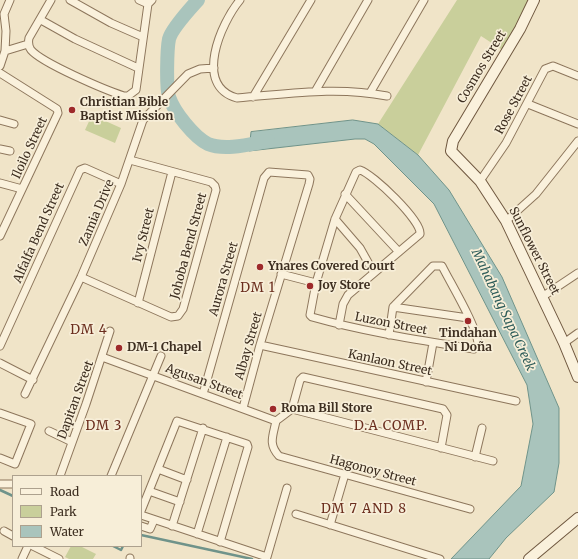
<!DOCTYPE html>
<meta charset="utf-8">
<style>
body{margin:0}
#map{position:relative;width:578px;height:559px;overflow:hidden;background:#f0e4c8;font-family:Merriweather,serif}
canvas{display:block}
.legend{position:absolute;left:12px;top:475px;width:130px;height:72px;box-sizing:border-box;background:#f7eed8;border:1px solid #ada18e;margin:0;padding:5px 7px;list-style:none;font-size:12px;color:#3d2e20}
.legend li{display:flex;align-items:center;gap:8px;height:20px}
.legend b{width:20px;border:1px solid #ada18e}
</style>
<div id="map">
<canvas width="578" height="559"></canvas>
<ul class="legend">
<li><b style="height:5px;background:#faf1dc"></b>Road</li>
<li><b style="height:11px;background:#c9cf9b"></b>Park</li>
<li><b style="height:11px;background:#a9c4bc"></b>Water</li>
</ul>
</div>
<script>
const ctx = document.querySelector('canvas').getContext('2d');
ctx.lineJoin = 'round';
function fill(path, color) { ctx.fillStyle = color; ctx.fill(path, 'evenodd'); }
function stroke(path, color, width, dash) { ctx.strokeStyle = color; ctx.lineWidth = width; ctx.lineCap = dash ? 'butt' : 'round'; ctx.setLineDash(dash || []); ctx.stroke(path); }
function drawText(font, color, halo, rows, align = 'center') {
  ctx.font = font + ' Merriweather,serif'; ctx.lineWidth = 3.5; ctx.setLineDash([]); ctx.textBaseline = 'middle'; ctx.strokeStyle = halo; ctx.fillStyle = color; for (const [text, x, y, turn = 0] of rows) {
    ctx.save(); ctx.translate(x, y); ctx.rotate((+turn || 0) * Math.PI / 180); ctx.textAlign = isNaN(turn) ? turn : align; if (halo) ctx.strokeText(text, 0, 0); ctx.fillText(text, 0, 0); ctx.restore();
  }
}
const green = new Path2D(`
 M 457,0 L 530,0 L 504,51 L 481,36 L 418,155 L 378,124 Z
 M 92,115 L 121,128 L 115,143 L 85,130 Z
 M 71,546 L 80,546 L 96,554 L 93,559 L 69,559 L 65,557 Z`);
const water = new Path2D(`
 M 353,120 L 378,124 L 418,155 L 449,190 L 502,277 L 559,408 L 559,463 L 554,492 L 506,538 L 489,559 L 451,559 L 521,486 L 533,424 L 527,385 L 434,204 L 374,144 L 365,139 L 355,139 L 249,151 L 251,132 Z`);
const stream = new Path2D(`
 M 0,490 L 13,496
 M 141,535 L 252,559
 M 113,546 L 121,550 L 123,546`);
const river = new Path2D(`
 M 198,0 C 190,9 172,28 169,39 C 167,49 166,88 169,97 C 174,112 194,137 208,144 C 225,151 251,144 268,141`);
const street = new Path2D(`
 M 51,0 L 29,38 C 28,43 28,46 31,50 C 42,63 105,90 124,96 L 128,96 L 136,90 L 148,4 L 152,0
 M 70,0 L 111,23 L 143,37
 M 139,0 L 148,4
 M 240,0 C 221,23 193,86 237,98 C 289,94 335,86 387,96
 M 41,20 L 75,39 L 138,68
 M 5,51 L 28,44
 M 0,66 L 5,51 L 6,31 L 4,14 L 10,0
 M 0,73 L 57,109 L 58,113 L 0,236
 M 316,90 L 368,0
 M 370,93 L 424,0
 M 253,97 L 311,0
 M 528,104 L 578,124
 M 0,120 L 14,124
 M 0,149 L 10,151
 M 480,181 L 506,143 L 545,69 L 553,66 L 578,76
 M 0,183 L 22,189
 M 345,194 L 399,252
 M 335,219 L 360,248 L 374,273
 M 506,221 L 536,194 L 578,141
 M 281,274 L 316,283
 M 81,277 L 171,317 L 178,316 L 183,309 L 216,190 L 215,186 L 211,182 L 130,160
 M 542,297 L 578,273
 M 138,303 L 172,172
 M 393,307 L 468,318
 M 339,325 L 343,304 L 348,295 L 420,234 C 422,221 373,174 360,170 L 356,172 L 335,219 L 316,283 L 310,315 L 312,317 C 365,332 419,340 474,349 L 478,345 C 478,328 451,284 442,266 L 433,266 L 393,307 L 389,335
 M 564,343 L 578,333
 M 260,345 L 516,401
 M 0,346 L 80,170 L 85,168 L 121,184
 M 102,357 L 276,421
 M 0,363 L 33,380
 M 426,382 L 433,343
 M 25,394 L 81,277 L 121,184 L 143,120 L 188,74 L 200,69 L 214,68
 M 203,394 L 264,178 L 269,172 L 308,175 L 310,179 L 309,184 L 260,345 L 243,408
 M 292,409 L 300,380 L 303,377 L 443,409 L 447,415 L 441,448
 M 0,413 L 31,424 L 15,464 L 0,458
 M 49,431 L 72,442
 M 475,457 L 482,428
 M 158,469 L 187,480
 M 60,476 L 86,404 L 110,331
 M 111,476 L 161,356
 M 0,484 L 13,484
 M 149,491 L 180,502
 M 470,509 L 279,456 C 268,444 273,436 276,421 L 292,409 L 493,461
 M 141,511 L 177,421 L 247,444 L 248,447 L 220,542
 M 296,514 L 440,559
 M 141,515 L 267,557 L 287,488
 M 330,525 L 345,474
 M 141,526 L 150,529 L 154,520
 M 172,526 L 203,428
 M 4,531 L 13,536
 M 197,534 L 227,437
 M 33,546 L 59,559
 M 22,559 L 28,546
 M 130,559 L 130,558`);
const secondary = new Path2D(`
 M 534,0 L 520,29 L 453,141 L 451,151 L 480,181 L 506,221 L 564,343 L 578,377
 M 529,559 L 578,518`);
const markers = [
 [72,110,4,"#9e2a2b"],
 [260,267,4,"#9e2a2b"],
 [310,286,4,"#9e2a2b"],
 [468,321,4,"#9e2a2b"],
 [119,348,4,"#9e2a2b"],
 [273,409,4,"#9e2a2b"]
];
const streetNames = [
 ["Cosmos Street",482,67,-59],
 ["Rose Street",514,105,-62],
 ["Iloilo Street",30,148,-65],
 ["Zamia Drive",97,213,-67],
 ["Alfalfa Bend Street",39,233,-66],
 ["Ivy Street",144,235,-76],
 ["Johoba Bend Street",189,246,-75],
 ["Sunflower Street",534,251,63],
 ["Aurora Street",224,279,-74],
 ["Luzon Street",391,324,11],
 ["Albay Street",249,346,-74],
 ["Kanlaon Street",390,363,12],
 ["Agusan Street",204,382,20],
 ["Dapitan Street",76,400,-70],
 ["Hagonoy Street",373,471,15]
];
const poiNames = [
 ["Christian Bible",80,103],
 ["Baptist Mission",80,117],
 ["Ynares Covered Court",268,267],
 ["Joy Store",318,286],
 ["Tindahan",468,334,"center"],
 ["Ni Doña",468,348,"center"],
 ["DM-1 Chapel",127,348],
 ["Roma Bill Store",281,409]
];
const neighbourhoodNames = [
 ["DM 1",258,288],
 ["DM 4",89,330],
 ["DM 3",104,426],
 ["D.A COMP.",391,426],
 ["DM 7 AND 8",364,509]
];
const waterNames = [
 ["Mahabang Sapa Creek",503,310,65]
];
fill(green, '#c9cf9b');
fill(water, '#a9c4bc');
stroke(water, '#6f938a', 1);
stroke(stream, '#6f938a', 2.5);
stroke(river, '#a9c4bc', 14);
stroke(street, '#8d765c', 9);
stroke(secondary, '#6f573f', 12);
stroke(street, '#faf1dc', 7);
stroke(secondary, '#faf1dc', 10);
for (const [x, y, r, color] of markers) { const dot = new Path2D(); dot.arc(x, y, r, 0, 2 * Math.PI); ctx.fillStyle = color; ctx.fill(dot); stroke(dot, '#f7eed8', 1.5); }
drawText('12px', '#3d2e20', '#f7eed8', streetNames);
drawText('bold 12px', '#3d2e20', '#f7eed8', poiNames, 'left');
ctx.letterSpacing = '1px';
drawText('13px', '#6b2e1e', '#f7eed8', neighbourhoodNames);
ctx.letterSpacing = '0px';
drawText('italic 13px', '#2f5d5a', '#f7eed8', waterNames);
</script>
